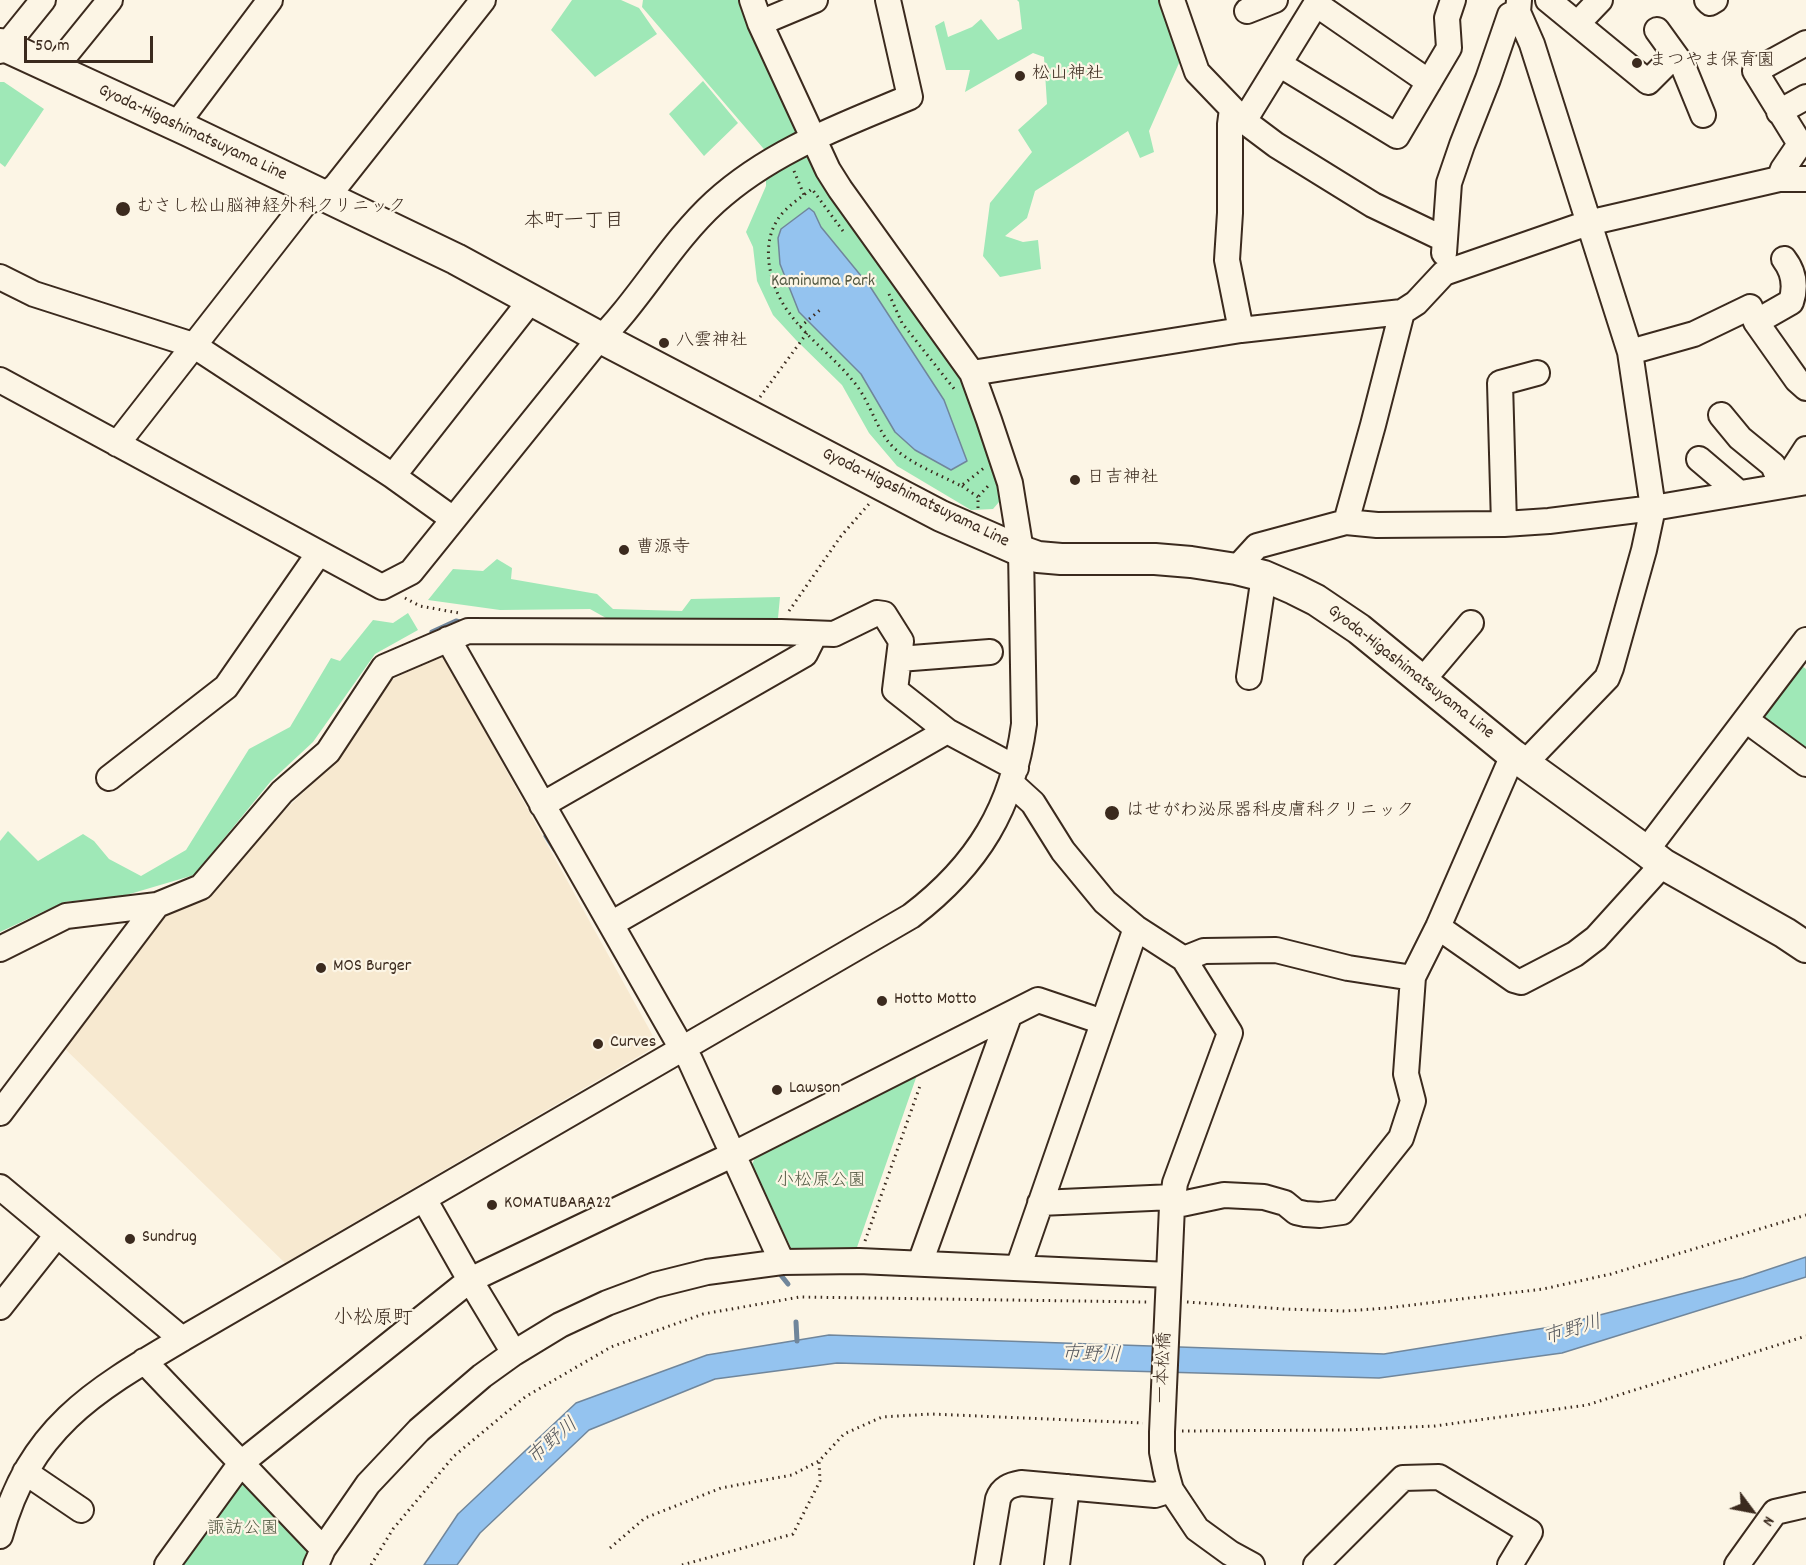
<!DOCTYPE html>
<meta charset="utf-8">
<style>
body{margin:0}
#map{position:relative;width:1806px;height:1565px;overflow:hidden;background:#fcf5e5;font-family:Dekko,sans-serif}
canvas{display:block}
.north{position:absolute;left:1722px;top:1481px;width:60px;height:60px;-webkit-text-stroke:4px #fcf5e5;paint-order:stroke;rotate:122deg;font-size:16px;font-weight:700;line-height:24px;text-align:center;color:#3b2a1e}
.north::after{content:'';display:block;margin:auto;width:21px;height:27px;background:#3b2a1e;clip-path:polygon(50% 0,100% 100%,50% 72%,0 100%)}
.scale{position:absolute;left:24px;top:36px;width:129px;height:27px;box-sizing:border-box;border:3px solid #3b2a1e;border-top:0;padding-left:8px;font-size:18px;line-height:21px;white-space:nowrap;color:#3b2a1e;-webkit-text-stroke:4px #fcf5e5;paint-order:stroke}
</style>
<div id="map">
<canvas width="1806" height="1565"></canvas>
<div class="north">N</div>
<div class="scale">50 m</div>
</div>
<script>
const ctx = document.querySelector('canvas').getContext('2d');
ctx.lineJoin = 'round';
function fill(path, color) { ctx.fillStyle = color; ctx.fill(path, 'evenodd'); }
function stroke(path, color, width, dash) { ctx.strokeStyle = color; ctx.lineWidth = width; ctx.lineCap = dash ? 'butt' : 'round'; ctx.setLineDash(dash || []); ctx.stroke(path); }
function drawText(font, color, halo, rows, align = 'center') {
  ctx.font = font + ' Dekko,"Klee One",sans-serif'; ctx.lineWidth = 4.5; ctx.setLineDash([]); ctx.textBaseline = 'middle'; ctx.strokeStyle = halo; ctx.fillStyle = color; for (const [text, x, y, turn = 0] of rows) {
    ctx.save(); ctx.translate(x, y); ctx.rotate((+turn || 0) * Math.PI / 180); ctx.textAlign = isNaN(turn) ? turn : align; if (halo) ctx.strokeText(text, 0, 0); ctx.fillText(text, 0, 0); ctx.restore();
  }
}
const built = new Path2D(`
 M 442,654 L 658,1045 L 285,1263 L 62,1046 L 171,907 L 212,893 L 281,814 L 341,756 L 392,680 Z`);
const green = new Path2D(`
 M 572,0 L 621,0 L 639,8 L 657,34 L 595,77 L 551,30 Z
 M 643,0 L 741,0 L 801,136 L 769,155 L 642,7 Z
 M 1017,0 L 1163,0 L 1183,54 L 1149,131 L 1154,152 L 1140,158 L 1128,131 L 1035,191 L 1027,218 L 1005,236 L 1023,242 L 1038,240 L 1041,269 L 1000,277 L 983,256 L 990,203 L 1032,152 L 1018,130 L 1047,104 L 1044,57 L 1033,53 L 965,92 L 970,70 L 946,70 L 935,26 L 944,21 L 948,37 L 972,27 L 981,19 L 998,40 L 1022,29 L 1019,2 Z
 M 703,81 L 738,123 L 704,156 L 669,114 Z
 M 0,82 L 4,82 L 44,109 L 5,167 L 0,163 Z
 M 805,149 L 818,176 L 965,375 L 1005,495 L 993,509 L 971,510 L 897,466 L 869,433 L 842,385 L 796,340 L 773,315 L 757,281 L 753,247 L 746,232 L 766,186 L 766,173 Z
 M 497,559 L 512,568 L 511,579 L 597,594 L 613,609 L 682,611 L 691,599 L 780,597 L 778,618 L 606,618 L 590,609 L 500,610 L 428,600 L 453,569 L 483,571 Z
 M 408,613 L 418,630 L 375,654 L 313,742 L 271,781 L 194,875 L 123,896 L 64,902 L 0,932 L 0,841 L 8,831 L 38,861 L 83,834 L 94,841 L 109,859 L 141,876 L 186,850 L 249,749 L 290,727 L 331,658 L 340,661 L 373,620 L 393,623 Z
 M 1798,663 L 1806,669 L 1806,756 L 1758,715 Z
 M 917,1075 L 855,1253 L 791,1248 L 752,1165 L 757,1152 Z
 M 238,1478 L 310,1549 L 303,1565 L 178,1565 Z`);
const water = new Path2D(`
 M 809,208 L 814,212 L 821,227 L 871,288 L 944,400 L 967,461 L 951,470 L 915,450 L 895,432 L 861,374 L 799,312 L 780,264 L 778,238 L 781,229 Z
 M 1806,1257 L 1806,1277 L 1562,1353 L 1379,1378 L 837,1363 L 715,1379 L 589,1430 L 480,1533 L 457,1565 L 424,1565 L 458,1514 L 576,1403 L 707,1355 L 829,1335 L 1384,1354 L 1557,1326 L 1743,1278 Z`);
const stream = new Path2D(`
 M 432,632 L 456,621 L 460,622
 M 546,836 L 555,850
 M 780,1274 L 788,1284
 M 796,1322 L 797,1341`);
const path = new Path2D(`
 M 794,171 L 804,195
 M 843,231 L 812,189 C 801,197 785,208 778,219 C 759,247 771,290 790,314 C 808,339 834,357 853,381 C 868,398 874,422 887,440 C 902,461 939,474 961,486 L 984,468
 M 889,294 L 902,323 L 955,390
 M 800,327 L 820,310
 M 760,397 L 807,333
 M 962,486 L 978,497
 M 978,508 L 978,497 L 989,485 L 988,483
 M 405,598 L 420,606 L 459,613
 M 789,611 L 841,536 L 869,504
 M 865,1241 L 921,1083
 M 1187,1302 L 1284,1309 L 1345,1311 L 1387,1308 L 1543,1289 L 1611,1274 L 1806,1215
 M 1182,1431 L 1346,1430 L 1435,1426 L 1587,1405 L 1806,1336
 M 610,1548 L 645,1518 L 721,1488 L 792,1475 L 819,1461 L 844,1434 L 882,1417 L 931,1414 L 1143,1423
 M 371,1565 L 393,1529 L 454,1456 L 525,1397 L 611,1347 L 703,1314 L 800,1297 L 1147,1302
 M 682,1565 L 793,1534 L 820,1481 L 819,1461`);
const minor = new Path2D(`
 M 1172,0 L 1197,72 L 1244,121 L 1276,145 L 1373,205 L 1444,239
 M 1519,0 L 1518,12 L 1532,44 L 1630,352 L 1653,508 L 1644,550 L 1611,668 L 1607,678 L 1525,763
 M 1548,0 L 1648,82 L 1675,55
 M 1707,0 L 1710,3 L 1715,0
 M 1247,11 L 1275,0
 M 760,23 L 815,0
 M 1578,23 L 1600,0
 M 1657,30 L 1683,66 L 1703,115
 M 0,51 L 5,47 L 43,0
 M 1279,64 L 1397,136 L 1449,48 L 1447,18 L 1453,0
 M 54,69 L 110,0
 M 1232,109 L 1230,124 L 1230,213 L 1227,260 L 1241,330
 M 1779,112 L 1806,97
 M 1244,121 L 1316,4 L 1429,82
 M 176,125 L 270,0
 M 1779,179 L 1783,169 L 1800,144 L 1755,71 L 1806,43
 M 1444,253 L 1449,183 L 1462,145 L 1488,79 L 1510,15 L 1518,12
 M 0,277 L 34,294 L 193,345 L 393,476 L 453,519
 M 1756,322 L 1791,302 C 1796,287 1794,272 1784,259
 M 1630,352 L 1694,334 L 1750,307 L 1756,322 L 1797,380 L 1806,388
 M 972,373 L 1241,330 L 1402,312 L 1416,303 L 1444,273 L 1588,223 L 1779,179 L 1806,179
 M 0,380 L 382,587 L 411,572 L 594,345 C 639,302 669,244 715,202 C 771,151 841,126 910,97 L 888,0
 M 1721,415 L 1740,438 L 1773,465 L 1782,486
 M 117,444 L 306,202 L 324,196 L 336,186 L 483,0
 M 1699,459 L 1739,493
 M 393,476 L 531,300
 M 1782,486 L 1806,449
 M 1346,522 L 1373,425 L 1402,312
 M 1504,524 L 1500,383 L 1537,373
 M 1236,569 L 1257,546 L 1346,522 L 1377,525 L 1504,524 L 1549,521 L 1653,508 L 1806,482
 M 448,639 L 677,1040 L 690,1060 L 782,1262
 M 899,659 L 990,652
 M 1249,677 L 1264,576
 M 1422,681 L 1471,623
 M 1746,720 L 1806,764
 M 109,778 L 226,687 L 319,553
 M 1011,783 L 1033,803 L 1063,851 L 1105,902 L 1136,928 L 1184,959 L 1230,1033 L 1175,1183 L 1172,1206 L 1169,1275 L 1162,1432 L 1162,1452 L 1166,1472 L 1171,1490 L 1197,1529 L 1230,1553 L 1252,1565
 M 542,805 L 805,654 L 815,634
 M 1646,851 L 1806,640
 M 611,924 L 947,731
 M 1438,927 L 1514,980 L 1521,982 L 1575,954 L 1596,938 L 1663,864
 M 0,949 L 66,916 L 157,905 L 201,887 L 282,792 L 328,752 L 384,667 L 468,631 L 781,632 L 834,634 L 877,613 L 884,614 L 901,641 L 895,690 L 947,731 L 1016,768
 M 1184,959 L 1204,951 L 1276,950 L 1348,968 L 1413,978
 M 0,1113 L 157,905
 M 0,1187 L 182,1339
 M 424,1199 L 470,1280 L 514,1353
 M 1040,1203 L 1173,1197
 M 1172,1206 L 1224,1195 L 1264,1197 L 1285,1203 L 1296,1212 L 1305,1214 L 1320,1215 L 1342,1212 L 1401,1138 L 1413,1101 L 1406,1074 L 1413,977 L 1438,927 L 1513,755
 M 920,1263 L 1009,1016
 M 1018,1268 L 1136,928
 M 0,1307 L 57,1235
 M 144,1361 L 323,1549
 M 25,1472 L 81,1510
 M 0,1536 C 30,1428 92,1392 182,1339 L 911,916 C 978,865 1013,807 1024,724 L 1021,551 L 1010,483 L 989,420 L 972,373 L 840,189 L 828,170 L 760,23 L 752,0
 M 167,1565 L 241,1463 L 470,1280 L 734,1154 L 1038,1000 L 1103,1022
 M 316,1565 L 323,1549 L 368,1484 L 419,1430 L 482,1376 L 514,1353 L 560,1325 L 607,1303 L 655,1285 L 707,1272 L 782,1262 L 859,1261 L 1169,1275
 M 987,1565 L 998,1499 C 1002,1488 1010,1485 1021,1483 L 1155,1495 L 1171,1490
 M 1057,1565 L 1067,1487
 M 1316,1565 L 1403,1478 L 1439,1477 L 1530,1532 L 1510,1565
 M 1737,1565 L 1775,1512 L 1806,1505`);
const major = new Path2D(`
 M 0,44 L 189,131 L 456,259 L 601,338 L 941,516 L 1021,551 L 1038,557 L 1061,559 L 1155,559 L 1191,562 L 1236,569 L 1264,576 L 1294,589 L 1316,600 L 1359,629 L 1513,755 L 1646,851 L 1663,864 L 1785,933 L 1806,947`);
const markers = [
 [1637,63,6,"#3b2a1e"],
 [1020,76,6,"#3b2a1e"],
 [123,209,8,"#3b2a1e"],
 [664,343,6,"#3b2a1e"],
 [1075,480,6,"#3b2a1e"],
 [624,550,6,"#3b2a1e"],
 [1112,813,8,"#3b2a1e"],
 [321,968,6,"#3b2a1e"],
 [882,1001,6,"#3b2a1e"],
 [598,1044,6,"#3b2a1e"],
 [777,1090,6,"#3b2a1e"],
 [492,1205,6,"#3b2a1e"],
 [130,1239,6,"#3b2a1e"]
];
const poiNames = [
 ["まつやま保育園",1649,63],
 ["松山神社",1032,76],
 ["むさし松山脳神経外科クリニック",136,209],
 ["八雲神社",676,343],
 ["日吉神社",1087,480],
 ["曹源寺",636,550],
 ["はせがわ泌尿器科皮膚科クリニック",1126,813],
 ["MOS Burger",333,968],
 ["Hotto Motto",894,1001],
 ["Curves",610,1044],
 ["Lawson",789,1090],
 ["KOMATUBARA22",504,1205],
 ["Sundrug",142,1239]
];
const streetNames = [
 ["Gyoda-Higashimatsuyama Line",192,134,25],
 ["Gyoda-Higashimatsuyama Line",915,499,26],
 ["Gyoda-Higashimatsuyama Line",1410,673,38],
 ["一本松橋",1165,1368,-87]
];
const parkNames = [
 ["Kaminuma Park",823,283],
 ["小松原公園",821,1183],
 ["諏訪公園",243,1531]
];
const neighbourhoodNames = [
 ["本町一丁目",574,223],
 ["小松原町",373,1320]
];
const waterNames = [
 ["市野川",1573,1332,-16],
 ["市野川",1091,1357,2],
 ["市野川",554,1443,-41]
];
fill(built, '#f7e9d0');
fill(green, '#9fe8b7');
fill(water, '#94c3ef');
stroke(water, '#70869b', 1.5);
stroke(stream, '#70869b', 5);
stroke(minor, '#3b2a1e', 28);
stroke(major, '#3b2a1e', 34);
stroke(path, '#3b2a1e', 3, [1.5, 4.5]);
stroke(minor, '#fcf5e5', 24);
stroke(major, '#fcf5e5', 30);
for (const [x, y, r, color] of markers) { const dot = new Path2D(); dot.arc(x, y, r, 0, 2 * Math.PI); ctx.fillStyle = color; ctx.fill(dot); stroke(dot, '#fcf5e5', 2); }
drawText('18px', '#3b2a1e', '#fcf5e5', poiNames, 'left');
drawText('18px', '#3b2a1e', '#fcf5e5', streetNames);
drawText('18px', '#545a44', '#fcf5e5', parkNames);
drawText('20px', '#3b2a1e', '#fcf5e5', neighbourhoodNames);
drawText('italic 20px', '#56585d', '#fcf5e5', waterNames);
</script>
